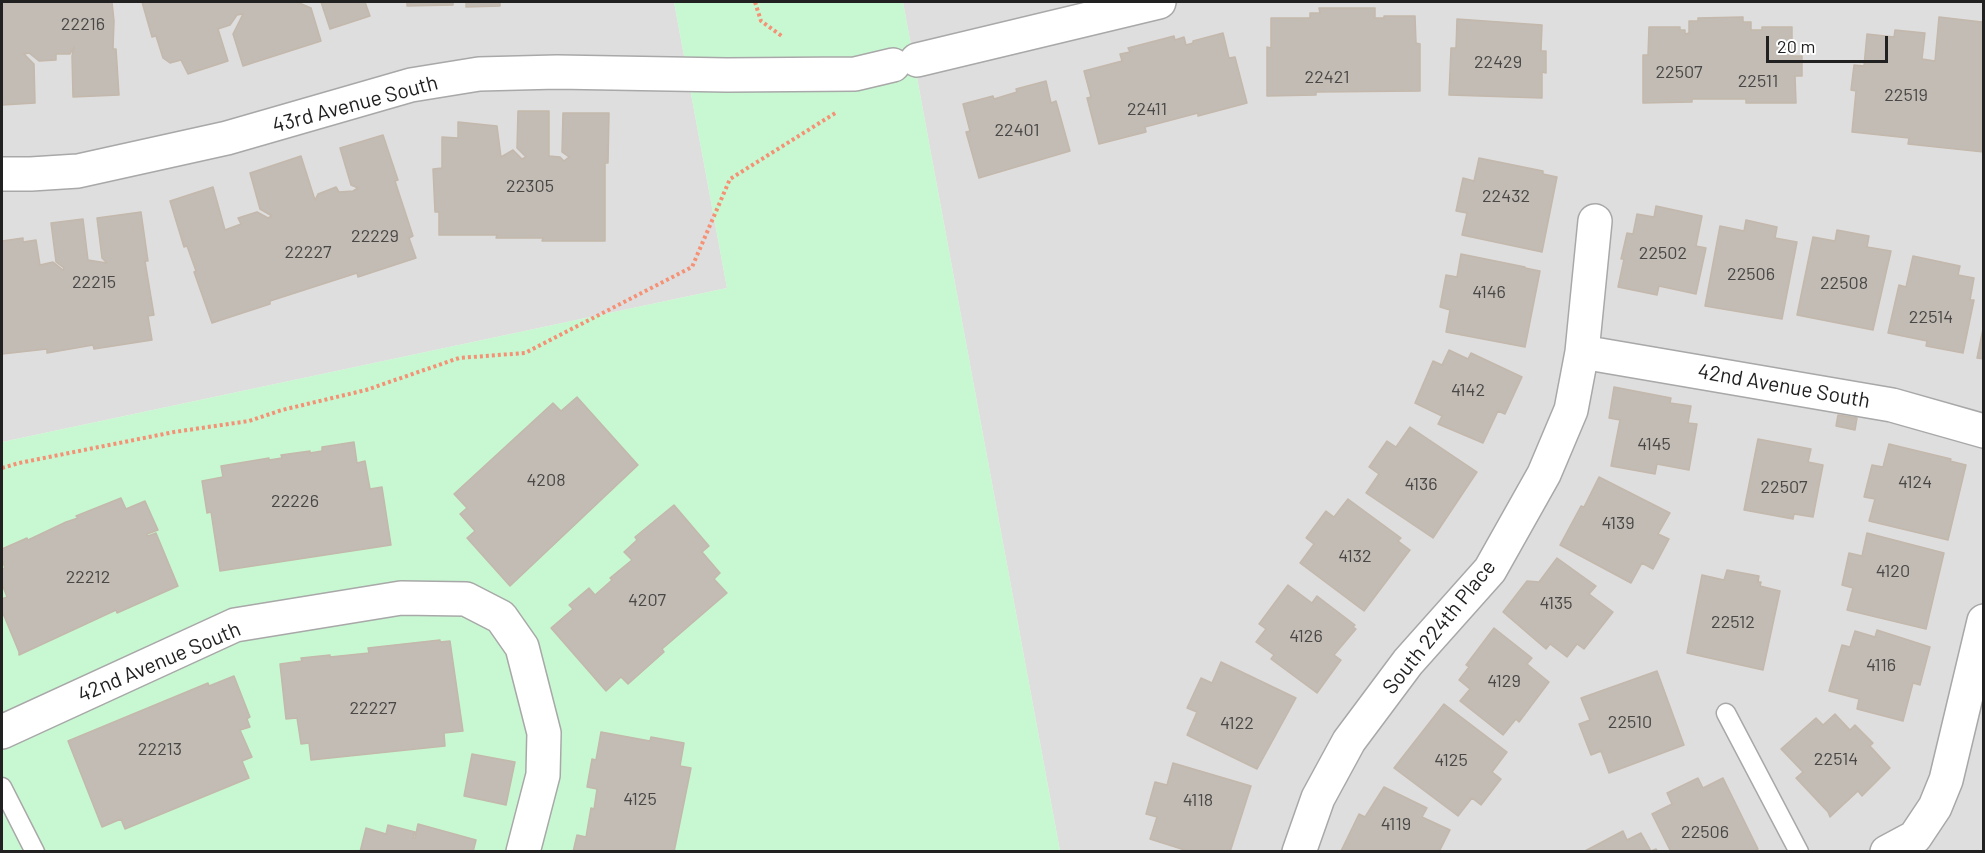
<!DOCTYPE html>
<style>
body{margin:0}
#map{position:relative;width:1985px;height:853px;overflow:hidden;background:#f1efe8;font-family:Barlow,sans-serif}
canvas{display:block}
.frame{position:absolute;inset:0;border:3px solid #212121;pointer-events:none}
.scale{position:absolute;left:1766px;top:36px;width:122px;height:27px;box-sizing:border-box;border:3px solid #212121;border-top:0;padding-left:8px;font-size:18px;line-height:21px;white-space:nowrap;color:#212121;-webkit-text-stroke:4px #fff;paint-order:stroke}
</style>
<div id="map">
<canvas width="1985" height="853"></canvas>
<div class="frame"></div>
<div class="scale">20 m</div>
</div>
<script>
const ctx = document.querySelector('canvas').getContext('2d');
ctx.lineJoin = 'round';
function fill(path, color) { ctx.fillStyle = color; ctx.fill(path, 'evenodd'); }
function stroke(path, color, width, dash) { ctx.strokeStyle = color; ctx.lineWidth = width; ctx.lineCap = dash ? 'butt' : 'round'; ctx.setLineDash(dash || []); ctx.stroke(path); }
function drawText(font, color, halo, rows, align = 'center') {
  ctx.font = font + ' Barlow,sans-serif'; ctx.lineWidth = 4.5; ctx.setLineDash([]); ctx.textBaseline = 'middle'; ctx.strokeStyle = halo; ctx.fillStyle = color; for (const [text, x, y, turn = 0] of rows) {
    ctx.save(); ctx.translate(x, y); ctx.rotate((+turn || 0) * Math.PI / 180); ctx.textAlign = isNaN(turn) ? turn : align; if (halo) ctx.strokeText(text, 0, 0); ctx.fillText(text, 0, 0); ctx.restore();
  }
}
const residential = new Path2D(`
 M 2,2 L 674,2 L 727,288 L 2,442 Z
 M 903,2 L 1983,2 L 1983,851 L 1060,851 Z`);
const park = new Path2D(`
 M 674,2 L 903,2 L 1060,851 L 2,852 L 2,442 L 727,288 Z`);
const building = new Path2D(`
 M 2,2 L 112,2 L 114,21 L 113,49 L 116,49 L 119,95 L 73,97 L 72,56 L 74,47 L 70,54 L 56,54 L 56,60 L 39,61 L 29,53 L 24,54 L 34,64 L 35,103 L 2,105 Z
 M 142,2 L 297,2 L 311,8 L 321,41 L 243,66 L 233,34 L 243,14 L 237,15 L 230,25 L 218,29 L 228,61 L 188,74 L 181,60 L 170,63 L 163,58 L 156,36 L 152,37 Z
 M 321,2 L 365,2 L 370,16 L 330,29 Z
 M 407,2 L 453,2 L 453,5 L 407,6 Z
 M 466,2 L 500,2 L 500,6 L 466,7 Z
 M 1319,8 L 1375,8 L 1375,18 L 1384,18 L 1384,16 L 1415,16 L 1416,43 L 1420,44 L 1420,91 L 1316,92 L 1316,95 L 1267,96 L 1267,47 L 1271,48 L 1271,18 L 1310,18 L 1310,13 L 1320,13 Z
 M 1743,17 L 1743,22 L 1751,22 L 1751,30 L 1762,30 L 1762,27 L 1792,27 L 1792,56 L 1802,56 L 1802,76 L 1795,76 L 1796,103 L 1746,103 L 1746,99 L 1692,99 L 1692,102 L 1643,103 L 1643,55 L 1648,55 L 1649,27 L 1680,27 L 1680,30 L 1685,30 L 1685,34 L 1689,33 L 1689,21 L 1698,21 L 1698,18 Z
 M 1939,17 L 1982,22 L 1984,25 L 1984,152 L 1908,144 L 1909,138 L 1852,132 L 1856,91 L 1851,90 L 1854,65 L 1864,66 L 1867,34 L 1894,37 L 1895,30 L 1925,33 L 1922,59 L 1935,61 Z
 M 1457,19 L 1542,25 L 1541,51 L 1546,51 L 1546,73 L 1542,72 L 1542,98 L 1449,95 L 1451,48 L 1456,48 Z
 M 1223,33 L 1229,58 L 1235,57 L 1247,103 L 1198,116 L 1198,113 L 1145,127 L 1146,132 L 1099,144 L 1087,98 L 1091,97 L 1084,71 L 1122,61 L 1120,54 L 1130,52 L 1128,48 L 1174,36 L 1175,40 L 1184,37 L 1186,45 L 1193,43 L 1193,41 Z
 M 1046,81 L 1051,103 L 1056,101 L 1070,151 L 979,178 L 966,132 L 970,131 L 963,104 L 993,96 L 994,99 L 1017,92 L 1016,89 Z
 M 518,111 L 549,111 L 549,156 L 560,157 L 564,161 L 569,157 L 562,152 L 563,113 L 609,113 L 608,163 L 605,163 L 605,241 L 542,241 L 543,238 L 496,238 L 497,235 L 439,235 L 439,212 L 435,212 L 433,169 L 442,168 L 442,137 L 458,138 L 458,122 L 497,126 L 501,157 L 513,150 L 522,159 L 526,157 L 517,148 Z
 M 383,135 L 398,180 L 395,181 L 413,236 L 409,238 L 416,258 L 358,277 L 357,273 L 270,301 L 270,304 L 212,323 L 194,272 L 196,271 L 187,246 L 184,247 L 170,201 L 213,187 L 225,230 L 241,224 L 238,218 L 257,212 L 268,218 L 272,216 L 260,209 L 250,173 L 301,156 L 315,200 L 318,194 L 336,187 L 339,192 L 353,191 L 358,188 L 351,185 L 340,148 Z
 M 1479,158 L 1543,171 L 1543,174 L 1557,177 L 1542,252 L 1462,235 L 1467,213 L 1456,211 L 1463,178 L 1474,181 Z
 M 1656,206 L 1702,216 L 1696,246 L 1706,248 L 1696,294 L 1659,286 L 1657,295 L 1618,287 L 1624,259 L 1621,259 L 1627,233 L 1633,234 L 1637,214 L 1654,217 Z
 M 141,212 L 148,261 L 145,261 L 154,315 L 148,316 L 152,340 L 94,349 L 93,345 L 47,353 L 47,349 L 2,354 L 2,241 L 23,238 L 23,242 L 36,240 L 40,265 L 53,262 L 63,270 L 64,268 L 56,262 L 51,223 L 83,219 L 88,260 L 107,263 L 102,258 L 97,218 Z
 M 1746,220 L 1777,227 L 1775,238 L 1797,242 L 1782,319 L 1705,306 L 1720,226 L 1744,231 Z
 M 1837,230 L 1869,236 L 1867,247 L 1891,251 L 1873,330 L 1797,315 L 1813,237 L 1835,241 Z
 M 1461,254 L 1525,267 L 1525,268 L 1540,271 L 1525,347 L 1446,332 L 1450,310 L 1440,307 L 1446,275 L 1457,277 Z
 M 1913,256 L 1960,266 L 1958,275 L 1974,278 L 1970,300 L 1974,300 L 1963,353 L 1926,346 L 1927,341 L 1888,333 L 1899,285 L 1906,287 Z
 M 1984,324 L 1984,359 L 1977,358 Z
 M 1449,350 L 1468,359 L 1471,353 L 1522,377 L 1505,414 L 1498,411 L 1483,443 L 1438,424 L 1442,416 L 1415,403 L 1433,361 L 1442,365 Z
 M 1614,387 L 1671,398 L 1670,403 L 1691,406 L 1688,423 L 1697,424 L 1689,470 L 1657,464 L 1655,474 L 1611,466 L 1620,420 L 1609,418 Z
 M 577,397 L 638,465 L 510,586 L 467,538 L 475,531 L 460,514 L 467,508 L 454,494 L 553,403 L 561,411 Z
 M 1838,415 L 1857,418 L 1855,430 L 1836,426 Z
 M 1410,427 L 1477,472 L 1433,538 L 1366,493 L 1379,474 L 1369,467 L 1387,441 L 1396,447 Z
 M 1758,439 L 1811,449 L 1808,462 L 1823,465 L 1813,517 L 1794,514 L 1793,519 L 1744,510 Z
 M 354,442 L 357,463 L 365,461 L 370,489 L 382,487 L 391,545 L 220,571 L 211,512 L 207,513 L 202,481 L 223,477 L 221,466 L 269,458 L 269,460 L 282,458 L 281,455 L 310,451 L 310,453 L 322,451 L 322,447 Z
 M 1889,444 L 1951,459 L 1950,461 L 1966,465 L 1948,540 L 1869,521 L 1875,499 L 1864,497 L 1872,465 L 1883,467 Z
 M 1599,477 L 1670,513 L 1658,534 L 1669,539 L 1653,569 L 1642,563 L 1631,583 L 1560,545 L 1581,506 L 1584,507 Z
 M 121,498 L 126,509 L 145,501 L 158,530 L 147,534 L 148,536 L 156,533 L 178,586 L 117,613 L 116,610 L 19,655 L 19,652 L 2,611 L 2,599 L 7,597 L 2,584 L 2,569 L 5,568 L 2,560 L 2,549 L 27,538 L 28,540 L 66,522 L 78,518 L 76,516 Z
 M 1348,499 L 1401,538 L 1398,541 L 1410,550 L 1364,611 L 1300,563 L 1314,544 L 1306,538 L 1326,511 L 1334,517 Z
 M 674,505 L 709,546 L 702,552 L 720,573 L 714,579 L 727,593 L 662,649 L 664,652 L 628,684 L 621,677 L 606,691 L 551,628 L 573,609 L 569,605 L 589,588 L 595,595 L 612,580 L 610,578 L 632,560 L 624,552 L 637,540 L 635,537 Z
 M 1867,533 L 1944,553 L 1926,629 L 1847,610 L 1853,588 L 1842,585 L 1849,553 L 1862,556 Z
 M 1557,558 L 1596,586 L 1589,594 L 1613,612 L 1584,649 L 1577,644 L 1567,657 L 1550,644 L 1546,649 L 1503,612 L 1527,581 L 1539,582 Z
 M 1727,570 L 1759,576 L 1758,582 L 1761,582 L 1760,586 L 1780,591 L 1763,670 L 1687,653 L 1702,575 L 1724,580 Z
 M 1288,585 L 1312,603 L 1317,596 L 1355,625 L 1353,627 L 1356,629 L 1334,655 L 1341,660 L 1317,693 L 1271,659 L 1274,655 L 1256,642 L 1266,629 L 1259,624 Z
 M 1494,628 L 1532,658 L 1527,664 L 1549,682 L 1519,722 L 1516,719 L 1503,735 L 1460,701 L 1470,689 L 1459,680 L 1469,667 L 1466,665 Z
 M 1877,630 L 1930,647 L 1920,685 L 1913,683 L 1903,721 L 1857,709 L 1859,699 L 1829,691 L 1842,645 L 1850,647 L 1855,631 L 1875,637 Z
 M 440,640 L 440,642 L 450,641 L 463,731 L 444,733 L 445,746 L 311,760 L 309,743 L 301,744 L 297,718 L 286,719 L 280,664 L 302,661 L 301,658 L 330,655 L 330,657 L 369,653 L 368,648 Z
 M 1221,662 L 1296,698 L 1257,769 L 1187,735 L 1197,712 L 1187,708 L 1201,678 L 1212,683 Z
 M 1657,671 L 1684,745 L 1609,773 L 1601,751 L 1591,755 L 1579,724 L 1590,720 L 1581,698 Z
 M 234,676 L 250,717 L 247,719 L 250,727 L 240,730 L 252,757 L 242,761 L 249,778 L 125,829 L 121,819 L 102,827 L 68,741 L 208,683 L 209,686 Z
 M 1444,704 L 1507,752 L 1492,772 L 1501,779 L 1481,805 L 1472,798 L 1458,816 L 1394,768 Z
 M 1835,714 L 1850,730 L 1855,725 L 1873,743 L 1870,746 L 1890,768 L 1862,796 L 1858,791 L 1830,817 L 1828,812 L 1796,778 L 1803,772 L 1781,749 L 1816,718 L 1823,725 Z
 M 601,732 L 650,741 L 651,737 L 684,743 L 680,766 L 691,768 L 674,852 L 573,852 L 577,835 L 586,837 L 591,808 L 594,809 L 597,789 L 587,787 L 592,759 L 596,760 Z
 M 472,754 L 515,762 L 506,805 L 464,796 Z
 M 1173,763 L 1251,786 L 1230,852 L 1191,852 L 1150,839 L 1157,817 L 1146,814 L 1155,782 L 1167,785 Z
 M 1698,778 L 1703,788 L 1723,778 L 1758,849 L 1754,852 L 1671,852 L 1652,814 L 1672,804 L 1667,793 Z
 M 1384,787 L 1427,808 L 1422,817 L 1450,830 L 1439,852 L 1341,851 L 1359,814 L 1365,817 Z
 M 418,824 L 476,840 L 473,852 L 360,852 L 366,828 L 386,834 L 388,825 L 415,832 L 413,838 L 415,838 Z
 M 1623,831 L 1627,840 L 1641,833 L 1651,851 L 1656,849 L 1658,852 L 1583,852 Z`);
const path = new Path2D(`
 M 755,2 L 761,21 L 783,37
 M 2,468 L 19,463 L 174,432 L 249,421 L 282,410 L 366,390 L 459,358 L 525,353 L 692,267 L 730,179 L 837,112`);
const lane = new Path2D(`
 M 1726,713 L 1799,852
 M 2,787 L 35,852`);
const street = new Path2D(`
 M 917,60 L 1159,2
 M 2,174 L 31,174 L 78,171 L 227,138 L 411,85 L 479,74 L 557,72 L 727,75 L 855,74 L 893,65
 M 1582,352 L 1892,405 L 1984,431
 M 2,732 L 235,625 L 401,598 L 466,599 L 501,617 L 522,647 L 544,733 L 543,775 L 523,852
 M 1299,852 L 1318,798 L 1349,741 L 1408,662 L 1490,570 L 1544,474 L 1571,410 L 1582,352 L 1595,221
 M 1887,852 L 1915,837 L 1935,807 L 1946,780 L 1984,621`);
const numberNames = [
 ["22216",83,24],
 ["22429",1498,62],
 ["22507",1679,72],
 ["22421",1327,77],
 ["22511",1758,81],
 ["22519",1906,95],
 ["22411",1147,109],
 ["22401",1017,130],
 ["22305",530,186],
 ["22432",1506,196],
 ["22229",375,236],
 ["22227",308,252],
 ["22502",1663,253],
 ["22506",1751,274],
 ["22215",94,282],
 ["22508",1844,283],
 ["4146",1489,292],
 ["22514",1931,317],
 ["4142",1468,390],
 ["4145",1654,444],
 ["4208",546,480],
 ["4124",1915,482],
 ["4136",1421,484],
 ["22507",1784,487],
 ["22226",295,501],
 ["4139",1618,523],
 ["4132",1355,556],
 ["4120",1893,571],
 ["22212",88,577],
 ["4207",647,600],
 ["4135",1556,603],
 ["22512",1733,622],
 ["4126",1306,636],
 ["4116",1881,665],
 ["4129",1504,681],
 ["22227",373,708],
 ["22510",1630,722],
 ["4122",1237,723],
 ["22213",160,749],
 ["22514",1836,759],
 ["4125",1451,760],
 ["4125",640,799],
 ["4118",1198,800],
 ["4119",1396,824],
 ["22506",1705,832]
];
const streetNames = [
 ["43rd Avenue South",355,104,-15],
 ["42nd Avenue South",1784,386,10],
 ["South 224th Place",1439,627,-51],
 ["42nd Avenue South",159,662,-23]
];
fill(residential, '#dfdede');
fill(park, '#c8f8d2');
fill(building, '#c2bcb5');
stroke(building, '#c3b8ab', 1.5);
stroke(lane, '#a8a8a8', 21);
stroke(street, '#a8a8a8', 36);
stroke(path, '#f59175', 4, [3, 3]);
stroke(lane, '#fff', 18);
stroke(street, '#fff', 33);
drawText('18px', '#494846', null, numberNames);
drawText('21px', '#212121', '#fff', streetNames);
</script>
